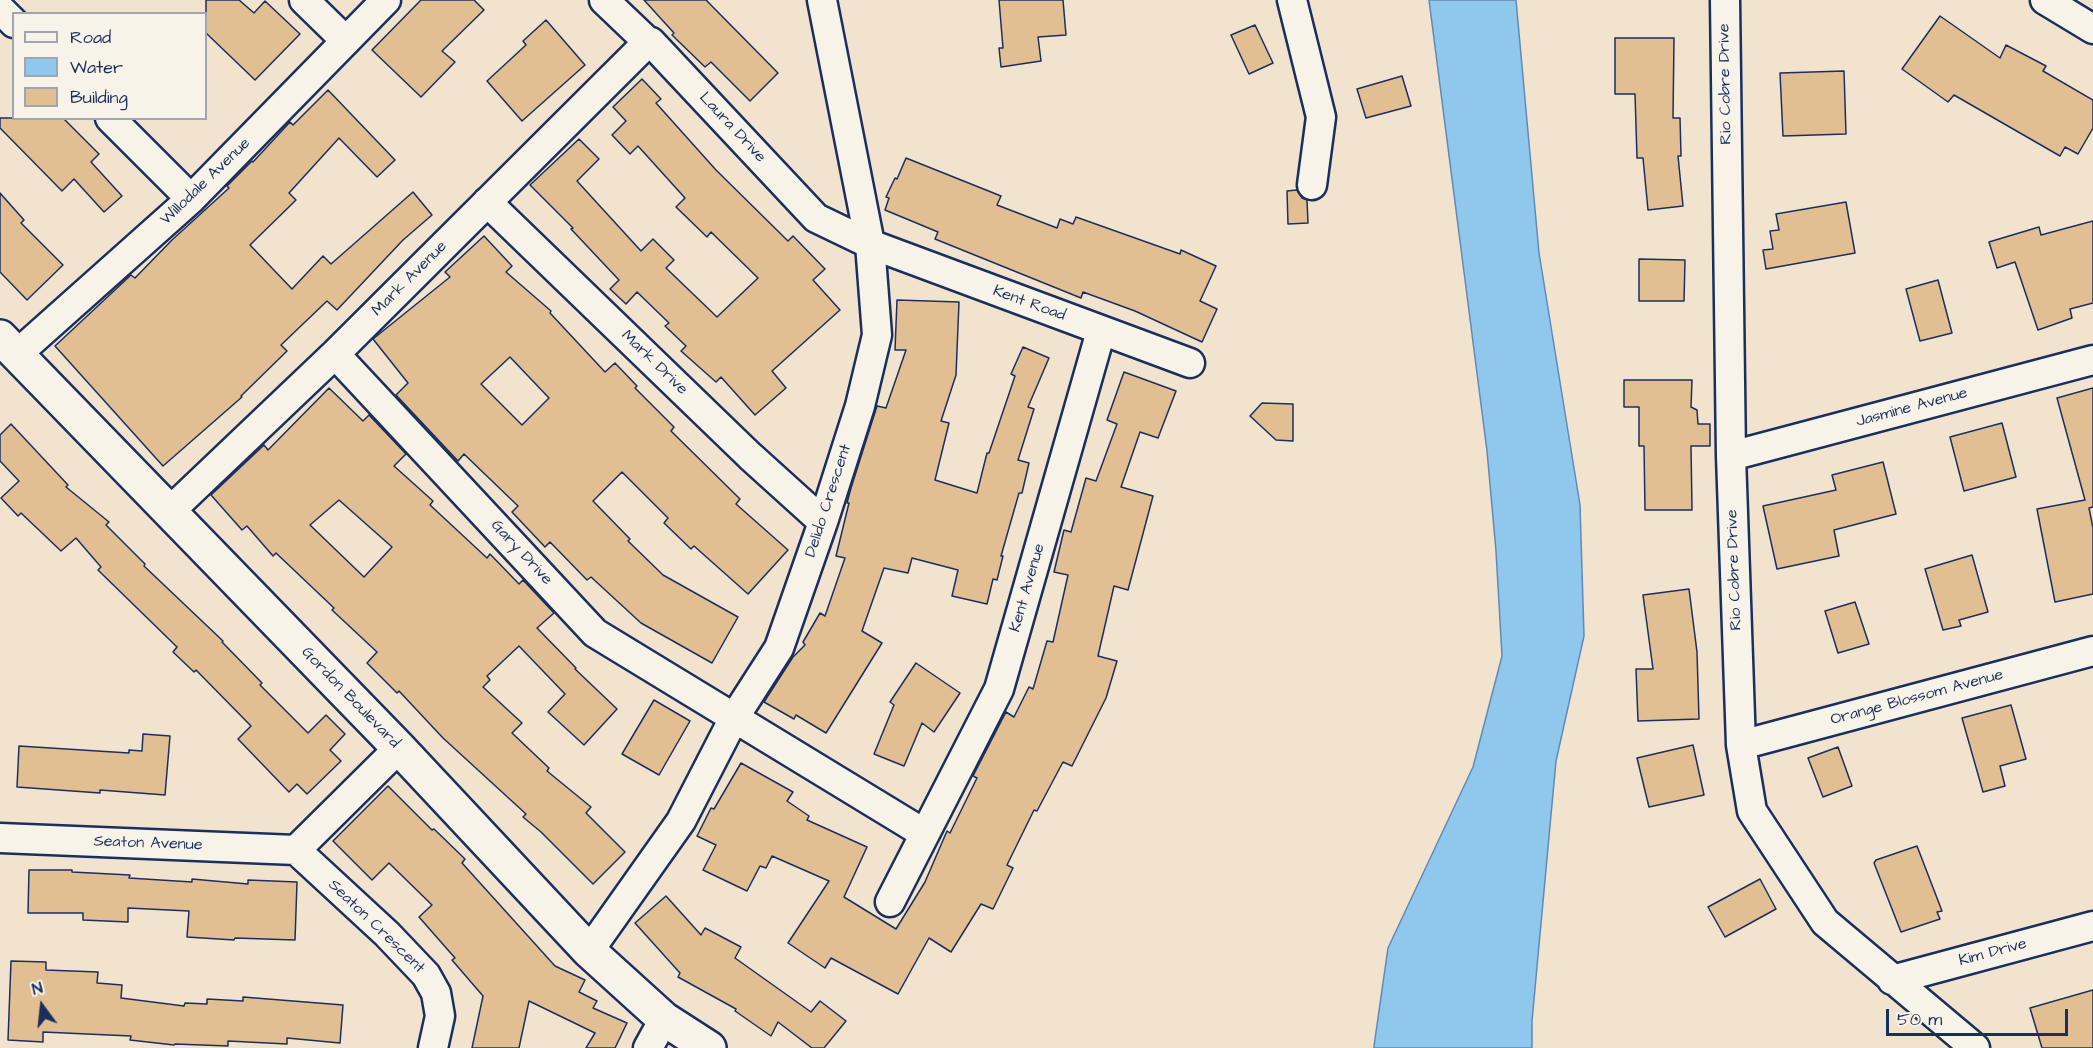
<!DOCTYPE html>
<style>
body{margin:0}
#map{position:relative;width:2093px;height:1048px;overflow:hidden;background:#f1e3ce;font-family:"Architects Daughter",sans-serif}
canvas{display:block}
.legend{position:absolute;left:12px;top:12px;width:195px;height:108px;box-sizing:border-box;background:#f7f3e8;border:2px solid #9fa5b1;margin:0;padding:8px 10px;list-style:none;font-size:18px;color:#1b2f5e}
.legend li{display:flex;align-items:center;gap:12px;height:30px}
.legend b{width:30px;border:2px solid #9fa5b1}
.north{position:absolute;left:12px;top:976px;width:60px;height:60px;-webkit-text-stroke:4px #f7f3e8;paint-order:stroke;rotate:345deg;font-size:16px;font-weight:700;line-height:24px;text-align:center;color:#1b2f5e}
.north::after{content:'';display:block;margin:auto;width:21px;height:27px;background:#1b2f5e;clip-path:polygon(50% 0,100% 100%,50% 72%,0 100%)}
.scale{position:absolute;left:1886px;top:1009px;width:182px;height:27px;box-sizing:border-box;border:3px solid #1b2f5e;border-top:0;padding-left:8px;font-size:18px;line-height:21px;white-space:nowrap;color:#1b2f5e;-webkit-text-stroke:4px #f7f3e8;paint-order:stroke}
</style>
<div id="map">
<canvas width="2093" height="1048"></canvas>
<ul class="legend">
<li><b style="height:8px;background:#f7f3e8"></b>Road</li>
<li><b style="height:16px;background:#8fc7ed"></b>Water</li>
<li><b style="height:16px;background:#e2be93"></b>Building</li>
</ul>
<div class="north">N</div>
<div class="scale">50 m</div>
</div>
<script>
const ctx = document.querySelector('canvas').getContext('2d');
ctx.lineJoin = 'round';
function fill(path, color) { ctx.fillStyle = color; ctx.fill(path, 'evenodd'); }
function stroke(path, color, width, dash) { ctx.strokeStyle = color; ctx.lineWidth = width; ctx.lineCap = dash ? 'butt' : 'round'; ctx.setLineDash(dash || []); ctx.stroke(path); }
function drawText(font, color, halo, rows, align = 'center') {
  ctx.font = font + ' "Architects Daughter",sans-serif'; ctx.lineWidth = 4.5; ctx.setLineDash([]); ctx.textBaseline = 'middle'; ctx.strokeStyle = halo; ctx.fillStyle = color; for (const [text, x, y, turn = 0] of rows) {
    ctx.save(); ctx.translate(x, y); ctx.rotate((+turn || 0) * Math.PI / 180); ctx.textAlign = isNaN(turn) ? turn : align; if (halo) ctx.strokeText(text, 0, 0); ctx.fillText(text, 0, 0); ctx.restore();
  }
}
const water = new Path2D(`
 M 1429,0 L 1516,0 L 1539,253 L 1580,505 L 1584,636 L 1556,761 L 1532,1021 L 1532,1048 L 1374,1048 L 1374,1046 L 1388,948 L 1473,767 L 1502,656 L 1496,551 L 1487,451 Z`);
const building = new Path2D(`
 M 206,0 L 239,0 L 254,13 L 265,1 L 300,34 L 255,80 L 206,33 Z
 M 421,0 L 474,0 L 484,10 L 442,51 L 455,62 L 421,97 L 372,50 Z
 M 644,0 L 706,0 L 778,73 L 750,101 L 711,62 L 705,67 L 672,35 L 674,33 Z
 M 999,0 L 1063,0 L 1066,35 L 1038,37 L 1041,61 L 1001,67 L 999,48 L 1003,48 Z
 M 1940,16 L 2000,58 L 2006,45 L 2046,66 L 2043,71 L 2093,100 L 2093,128 L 2078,154 L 2065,147 L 2060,156 L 1954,95 L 1948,102 L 1902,69 Z
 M 546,20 L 585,65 L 522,121 L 487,81 L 526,45 L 523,41 Z
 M 1255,25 L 1273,63 L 1249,74 L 1231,35 Z
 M 1615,38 L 1674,38 L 1673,118 L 1680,118 L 1681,156 L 1678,156 L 1683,206 L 1648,210 L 1643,158 L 1637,158 L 1635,94 L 1615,94 Z
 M 1844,71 L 1846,134 L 1783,136 L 1780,73 Z
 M 1402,76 L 1411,106 L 1366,118 L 1357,89 Z
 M 642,79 L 661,99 L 656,103 L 716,170 L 788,241 L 793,236 L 825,269 L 813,280 L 840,310 L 772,371 L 786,388 L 755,415 L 721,377 L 716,382 L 681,351 L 686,346 L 665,326 L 669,323 L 637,292 L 626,304 L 610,289 L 619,280 L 571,229 L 573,228 L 530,185 L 579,139 L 599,159 L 577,181 L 641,251 L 653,239 L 674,260 L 666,268 L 717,317 L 758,278 L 711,232 L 707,237 L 676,207 L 685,198 L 638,146 L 630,154 L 612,135 L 626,121 L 613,107 Z
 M 328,90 L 395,160 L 377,177 L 339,138 L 289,193 L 296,200 L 250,245 L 292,289 L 323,256 L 331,264 L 413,192 L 432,215 L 403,240 L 337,310 L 327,301 L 281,345 L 287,351 L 241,396 L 242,397 L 163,466 L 55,346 L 131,275 L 135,278 L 172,240 L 229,188 L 227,186 L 252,161 L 253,162 L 290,122 L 293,125 Z
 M 0,118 L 63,118 L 99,154 L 91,162 L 122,196 L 104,212 L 74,179 L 62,191 L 0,128 Z
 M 906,158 L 1001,196 L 997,205 L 1057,228 L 1060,219 L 1073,224 L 1076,217 L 1180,254 L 1181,250 L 1216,266 L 1200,301 L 1217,309 L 1202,342 L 1135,311 L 1083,292 L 1081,298 L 935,239 L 938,232 L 885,210 L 889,198 L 886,197 L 895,178 L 897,179 Z
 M 1297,190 L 1302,198 L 1307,200 L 1308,223 L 1288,224 L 1287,191 Z
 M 0,193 L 24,220 L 21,223 L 63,265 L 27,300 L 0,272 Z
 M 1846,202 L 1855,253 L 1766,269 L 1763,250 L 1773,249 L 1770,231 L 1779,230 L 1776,214 Z
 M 2093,221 L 2093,303 L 2070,309 L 2072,318 L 2038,330 L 2015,262 L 1997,268 L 1989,242 L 2039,227 L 2041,235 Z
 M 484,236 L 512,266 L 506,272 L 551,311 L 550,313 L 605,372 L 615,363 L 637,386 L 635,388 L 674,427 L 671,431 L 740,499 L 736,504 L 788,550 L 748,594 L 694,546 L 691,549 L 664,523 L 668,518 L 622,472 L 593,501 L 630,539 L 628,541 L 663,575 L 738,617 L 712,663 L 641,623 L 591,577 L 587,580 L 550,542 L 545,547 L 512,512 L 518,506 L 464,454 L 458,461 L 396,395 L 408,383 L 373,339 L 450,277 L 445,272 ZM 510,357 L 549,398 L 522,425 L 481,384 Z
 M 1639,259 L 1685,260 L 1684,301 L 1639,301 Z
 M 1938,280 L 1952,333 L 1920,341 L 1906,289 Z
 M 897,300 L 959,302 L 956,375 L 941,421 L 949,423 L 935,480 L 977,493 L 987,453 L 989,453 L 1015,376 L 1011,374 L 1023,347 L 1049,358 L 1028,407 L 1034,409 L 1018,460 L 1029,463 L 1022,493 L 1019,493 L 1001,556 L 1003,556 L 997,580 L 993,579 L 987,604 L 952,596 L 958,570 L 912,558 L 908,573 L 884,568 L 862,631 L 882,643 L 826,733 L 796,715 L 794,719 L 764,702 L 793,657 L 805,645 L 803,642 L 820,613 L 825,616 L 845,558 L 836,556 L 849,503 L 847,503 L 851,488 L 877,406 L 886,408 L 906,350 L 895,350 Z
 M 1124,372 L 1176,391 L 1158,438 L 1140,432 L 1121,487 L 1153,496 L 1128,590 L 1114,586 L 1098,656 L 1117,661 L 1106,698 L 1072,766 L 1063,762 L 1037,811 L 1034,810 L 1007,865 L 1013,868 L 993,909 L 981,904 L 951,952 L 929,938 L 898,994 L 831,958 L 825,968 L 788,943 L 829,881 L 772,856 L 766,868 L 760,866 L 747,891 L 703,870 L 716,845 L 697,836 L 711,808 L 714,809 L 741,763 L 793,792 L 787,801 L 809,816 L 807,820 L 867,847 L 844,897 L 896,929 L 925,882 L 947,831 L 950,833 L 977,778 L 973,776 L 1006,712 L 1014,717 L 1029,687 L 1033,689 L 1047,641 L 1053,642 L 1068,575 L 1054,572 L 1064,530 L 1071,532 L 1086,478 L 1096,481 L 1117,424 L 1107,420 Z
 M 1624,380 L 1692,380 L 1691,407 L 1697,410 L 1698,424 L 1710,424 L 1710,446 L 1691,446 L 1692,510 L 1645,510 L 1644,446 L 1639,446 L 1639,407 L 1624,407 Z
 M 329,388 L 363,421 L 369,415 L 406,454 L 394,466 L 433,501 L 430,505 L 487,558 L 490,554 L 519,584 L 523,580 L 554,613 L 537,628 L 576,668 L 575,669 L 617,709 L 584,745 L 548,712 L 565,694 L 519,646 L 487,676 L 490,680 L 483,687 L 522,723 L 512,733 L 549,768 L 547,771 L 591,807 L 586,813 L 625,852 L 593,884 L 541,832 L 523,817 L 526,814 L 443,738 L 399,691 L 397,693 L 367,663 L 377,652 L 332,610 L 334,608 L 276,553 L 273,556 L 247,526 L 242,530 L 211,495 L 264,445 L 268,450 ZM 339,500 L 392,547 L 364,577 L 310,525 Z
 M 2093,388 L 2093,507 L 2089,508 L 2093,528 L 2093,594 L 2055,602 L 2037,509 L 2085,500 L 2057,398 Z
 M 1262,403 L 1293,404 L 1293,441 L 1276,440 L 1250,416 Z
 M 2002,423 L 2016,477 L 1964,491 L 1950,437 Z
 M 11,424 L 68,485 L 66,487 L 109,522 L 106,525 L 145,564 L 144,566 L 223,641 L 222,642 L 262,683 L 260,685 L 308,733 L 326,715 L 345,734 L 330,750 L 341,761 L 307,794 L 297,784 L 289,792 L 238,739 L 251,726 L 196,670 L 194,672 L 173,652 L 177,647 L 98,570 L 101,567 L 76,538 L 61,551 L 21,513 L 18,516 L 1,498 L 19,481 L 0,461 L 0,435 Z
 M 1883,462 L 1896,514 L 1834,530 L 1839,556 L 1777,569 L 1763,506 L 1836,490 L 1832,475 Z
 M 1972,555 L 1988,612 L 1959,620 L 1961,626 L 1943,630 L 1925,569 Z
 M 1689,589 L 1697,652 L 1699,719 L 1638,721 L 1636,669 L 1653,669 L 1643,595 Z
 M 1855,602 L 1869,644 L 1838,653 L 1825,611 Z
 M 916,663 L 960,693 L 934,732 L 922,723 L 904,766 L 874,754 L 894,705 L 890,702 Z
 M 654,700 L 690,721 L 659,775 L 622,754 Z
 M 2011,705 L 2026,759 L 2000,766 L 2005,786 L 1983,792 L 1962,718 Z
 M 143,734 L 170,736 L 165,795 L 100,790 L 100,793 L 17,787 L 19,746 L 129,753 L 129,750 L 142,751 Z
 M 1693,745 L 1704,795 L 1649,807 L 1637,758 Z
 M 1838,747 L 1852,786 L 1823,797 L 1808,758 Z
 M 388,786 L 432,830 L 434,829 L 465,859 L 462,863 L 555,966 L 585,980 L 579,992 L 597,1001 L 593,1008 L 627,1023 L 615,1048 L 586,1048 L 595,1033 L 529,1001 L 519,1048 L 472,1048 L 483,996 L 452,960 L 455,958 L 419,917 L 432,905 L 389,863 L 372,880 L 333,841 Z
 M 1917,846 L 1942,911 L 1937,912 L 1940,919 L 1901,932 L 1874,863 L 1876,860 Z
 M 29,870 L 72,870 L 72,872 L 130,875 L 129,878 L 192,882 L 192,879 L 248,884 L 248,880 L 297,882 L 295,940 L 235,938 L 234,940 L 187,937 L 189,911 L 128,908 L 128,922 L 83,920 L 83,913 L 28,913 Z
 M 1760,879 L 1776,909 L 1725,937 L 1708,907 Z
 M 666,896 L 701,935 L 705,928 L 741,947 L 735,958 L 811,1012 L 820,1001 L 846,1021 L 824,1048 L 812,1048 L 778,1022 L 771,1036 L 735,1011 L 736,1009 L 678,977 L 680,973 L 635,923 Z
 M 11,961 L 46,962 L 46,970 L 98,972 L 97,983 L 122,985 L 121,998 L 184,1006 L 185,1003 L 207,1004 L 207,999 L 243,1001 L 243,997 L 343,1005 L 340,1043 L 287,1038 L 287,1044 L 228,1041 L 228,1046 L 175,1044 L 174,1045 L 130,1040 L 131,1036 L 43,1032 L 43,1042 L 8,1040 Z
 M 2093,990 L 2093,1048 L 2042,1048 L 2030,1008 Z`);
const street = new Path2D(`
 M 304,0 L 346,41
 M 604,0 L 648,42 L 651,42 L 816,218 L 870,244 L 1190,363
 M 1292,0 L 1321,117 L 1312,185
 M 1725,0 L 1731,456 L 1741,745 L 1752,811 L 1825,922 L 1975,1048
 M 2045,0 L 2093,29
 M 0,9 L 14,23
 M 110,118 L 191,199
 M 487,202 L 750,456 L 823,522
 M 335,354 L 595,633 L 925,834
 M 16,355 L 191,199 L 386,0
 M 1731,456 L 2093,360
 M 169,512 L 335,354 L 648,42
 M 1741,745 L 2093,651
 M 0,838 L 296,850
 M 296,850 L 387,934 L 426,975 L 436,993 L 440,1016 L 433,1048
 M 296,850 L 399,748
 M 890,902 L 999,689 L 1101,331
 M 589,951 L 681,821 L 734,718 L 779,648 L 823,522 L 860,406 L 877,335 L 870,244 L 822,0
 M 1892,980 L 2093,926
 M 648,1048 L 664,1019`);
const secondary = new Path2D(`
 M 0,337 L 399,748 L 589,951 L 664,1019 L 709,1048`);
const streetNames = [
 ["Rio Cobre Drive",1726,84,-91],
 ["Laura Drive",732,128,47],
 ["Willodale Avenue",206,182,-44],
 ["Mark Avenue",410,279,-45],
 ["Kent Road",1029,304,20],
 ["Mark Drive",654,363,44],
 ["Jasmine Avenue",1912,408,-15],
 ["Delido Crescent",829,501,-72],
 ["Gary Drive",521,553,47],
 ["Rio Cobre Drive",1735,570,-92],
 ["Kent Avenue",1028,588,-74],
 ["Gordon Boulevard",350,698,46],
 ["Orange Blossom Avenue",1917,698,-15],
 ["Seaton Avenue",148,844,2],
 ["Seaton Crescent",376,927,44],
 ["Kim Drive",1993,953,-15]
];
fill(water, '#8fc7ed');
stroke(water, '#618ab4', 1.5);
fill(building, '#e2be93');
stroke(building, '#1b2f5e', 1.5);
stroke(street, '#1b2f5e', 33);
stroke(secondary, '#1b2f5e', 38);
stroke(street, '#f7f3e8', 28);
stroke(secondary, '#f7f3e8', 33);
drawText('16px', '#1b2f5e', '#f7f3e8', streetNames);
</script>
